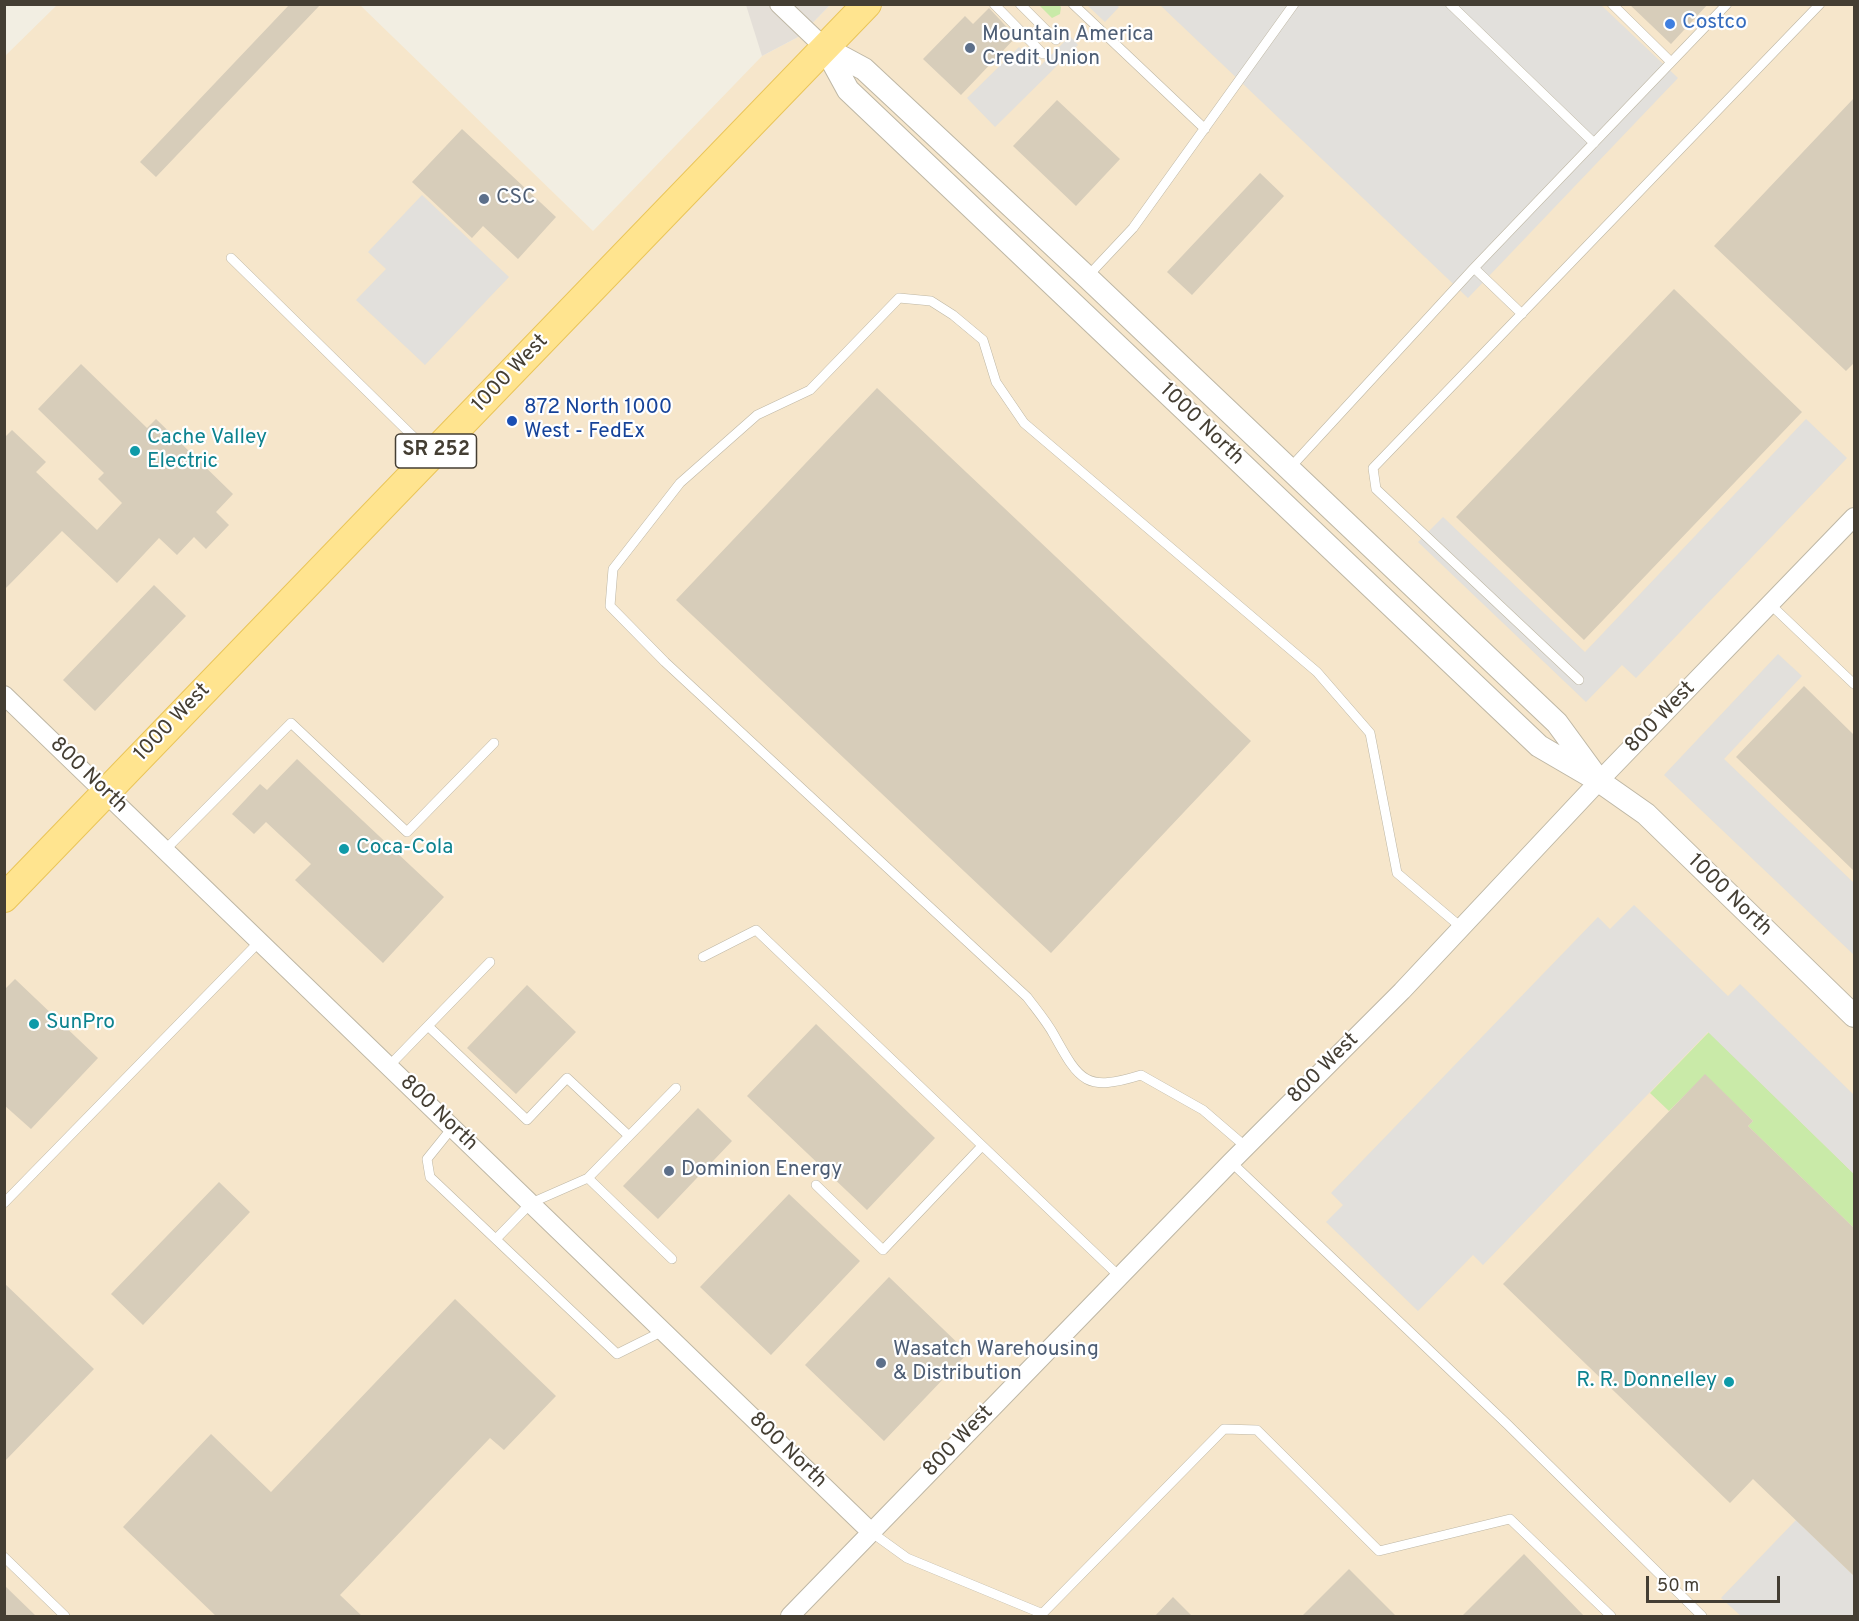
<!DOCTYPE html>
<style>
body{margin:0}
#map{position:relative;width:1859px;height:1621px;overflow:hidden;background:#f2eee2;font-family:Overpass,sans-serif}
canvas{display:block}
.frame{position:absolute;inset:0;border:6px solid #443e33;pointer-events:none}
.scale{position:absolute;left:1646px;top:1576px;width:134px;height:27px;box-sizing:border-box;border:3px solid #443e33;border-top:0;padding-left:8px;font-size:18px;line-height:21px;white-space:nowrap;color:#443e33;-webkit-text-stroke:4px #fff;paint-order:stroke}
</style>
<div id="map">
<canvas width="1859" height="1621"></canvas>
<div class="frame"></div>
<div class="scale">50 m</div>
</div>
<script>
const ctx = document.querySelector('canvas').getContext('2d');
ctx.lineJoin = 'round';
function fill(path, color) { ctx.fillStyle = color; ctx.fill(path, 'evenodd'); }
function stroke(path, color, width, dash) { ctx.strokeStyle = color; ctx.lineWidth = width; ctx.lineCap = dash ? 'butt' : 'round'; ctx.setLineDash(dash || []); ctx.stroke(path); }
function drawText(font, color, halo, rows, align = 'center') {
  ctx.font = font + ' Overpass,sans-serif'; ctx.lineWidth = 4.5; ctx.setLineDash([]); ctx.textBaseline = 'middle'; ctx.strokeStyle = halo; ctx.fillStyle = color; for (const [text, x, y, turn = 0] of rows) {
    ctx.save(); ctx.translate(x, y); ctx.rotate((+turn || 0) * Math.PI / 180); ctx.textAlign = isNaN(turn) ? turn : align; if (halo) ctx.strokeText(text, 0, 0); ctx.fillText(text, 0, 0); ctx.restore();
  }
}
const commercial = new Path2D(`
 M 57,5 L 360,5 L 593,231 L 762,56 L 800,36 L 830,5 L 1854,5 L 1854,1616 L 5,1616 L 4,57 Z`);
const industrial = new Path2D(`
 M 746,5 L 830,5 L 800,36 L 762,56 Z`);
const green = new Path2D(`
 M 1039,5 L 1059,5 L 1061,7 L 1060,14 L 1052,18 Z
 M 1709,1032 L 1854,1174 L 1854,1228 L 1748,1126 L 1753,1121 L 1705,1075 L 1669,1111 L 1650,1093 Z`);
const parking = new Path2D(`
 M 1087,5 L 1116,5 L 1119,7 L 1105,22 Z
 M 1160,5 L 1601,5 L 1678,78 L 1468,298 Z
 M 1070,36 L 1078,45 L 995,127 L 967,98 L 1019,47 L 1039,67 Z
 M 422,195 L 509,277 L 425,365 L 356,300 L 386,269 L 368,252 Z
 M 1806,419 L 1847,458 L 1636,678 L 1622,665 L 1586,702 L 1418,542 L 1443,517 L 1585,652 Z
 M 1778,654 L 1802,676 L 1724,759 L 1854,883 L 1854,955 L 1664,775 Z
 M 1634,905 L 1728,996 L 1740,984 L 1854,1095 L 1854,1174 L 1708,1032 L 1483,1265 L 1473,1255 L 1418,1311 L 1326,1222 L 1343,1205 L 1331,1193 L 1598,917 L 1610,929 Z
 M 1796,1520 L 1854,1576 L 1854,1616 L 1741,1616 L 1721,1598 Z`);
const building = new Path2D(`
 M 290,4 L 321,4 L 156,177 L 140,162 Z
 M 1629,4 L 1708,4 L 1671,44 Z
 M 989,8 L 1016,37 L 961,95 L 923,59 L 965,16 L 973,24 Z
 M 1854,98 L 1854,363 L 1846,371 L 1714,246 Z
 M 1057,100 L 1120,159 L 1076,206 L 1013,146 Z
 M 462,129 L 556,217 L 518,259 L 483,226 L 472,238 L 412,182 Z
 M 1260,173 L 1284,196 L 1192,295 L 1167,272 Z
 M 1674,289 L 1802,412 L 1584,640 L 1456,517 Z
 M 81,364 L 147,428 L 156,419 L 233,494 L 216,512 L 229,525 L 206,549 L 194,537 L 177,555 L 159,538 L 117,583 L 62,531 L 4,590 L 4,438 L 12,430 L 46,462 L 36,472 L 97,530 L 122,503 L 98,479 L 104,473 L 38,409 Z
 M 877,388 L 1251,741 L 1051,953 L 676,600 Z
 M 154,585 L 186,616 L 95,711 L 63,680 Z
 M 1804,686 L 1854,735 L 1854,871 L 1736,757 Z
 M 297,759 L 444,897 L 383,963 L 295,880 L 311,864 L 266,822 L 254,834 L 232,814 L 260,784 L 267,790 Z
 M 15,979 L 98,1058 L 31,1129 L 4,1105 L 4,990 Z
 M 527,985 L 576,1032 L 516,1094 L 467,1048 Z
 M 816,1024 L 935,1138 L 867,1210 L 747,1096 Z
 M 1705,1074 L 1753,1121 L 1748,1126 L 1854,1228 L 1854,1576 L 1753,1479 L 1730,1503 L 1503,1284 Z
 M 698,1108 L 732,1141 L 658,1219 L 623,1186 Z
 M 219,1182 L 250,1212 L 143,1325 L 111,1294 Z
 M 789,1194 L 860,1261 L 771,1355 L 700,1287 Z
 M 889,1277 L 968,1353 L 884,1441 L 805,1365 Z
 M 4,1283 L 94,1369 L 4,1462 Z
 M 455,1299 L 556,1396 L 504,1450 L 490,1438 L 340,1595 L 363,1617 L 217,1617 L 123,1527 L 211,1434 L 271,1492 Z
 M 1524,1554 L 1585,1617 L 1461,1617 Z
 M 1349,1569 L 1397,1617 L 1301,1617 Z
 M 4,1585 L 37,1617 L 4,1617 Z
 M 1173,1597 L 1193,1617 L 1154,1617 Z`);
const service = new Path2D(`
 M 994,4 L 1043,54
 M 1020,4 L 1056,40
 M 1073,4 L 1205,129
 M 1450,4 L 1594,143
 M 1612,4 L 1671,62
 M 231,258 L 431,454
 M 1474,268 L 1522,314
 M 1087,277 L 1133,228 L 1294,4
 M 1289,469 L 1474,268 L 1727,4
 M 1771,605 L 1854,684
 M 1579,680 L 1376,489 L 1373,468 L 1820,4
 M 165,850 L 291,723 L 407,832 L 494,743
 M 703,957 L 756,930 L 1119,1276
 M 428,1026 L 527,1120 L 567,1078 L 629,1136
 M 389,1066 L 490,962
 M 452,1128 L 427,1159 L 430,1177 L 617,1354 L 663,1331
 M 1246,1147 L 1203,1110 L 1141,1075 C 1086,1092 1080,1082 1054,1035 C 1047,1022 1036,1009 1027,997 L 665,662 L 610,606 L 613,569 L 680,483 L 757,415 L 810,390 L 899,298 L 931,301 L 953,315 L 983,340 L 996,382 L 1024,423 L 1317,672 L 1370,733 L 1397,873 L 1462,928
 M 1231,1162 L 1508,1425 L 1702,1616
 M 588,1178 L 672,1259
 M 816,1185 L 883,1250 L 982,1146
 M 4,1203 L 260,941
 M 496,1239 L 531,1203 L 588,1178 L 676,1088
 M 871,1532 L 907,1558 L 1043,1614
 M 4,1557 L 65,1616
 M 1040,1616 L 1224,1429 L 1257,1430 L 1379,1551 L 1510,1519 L 1611,1616`);
const minor = new Path2D(`
 M 779,4 L 825,48
 M 4,695 L 871,1532
 M 790,1616 L 1231,1162 L 1402,991 L 1599,781 L 1854,517`);
const tertiary = new Path2D(`
 M 825,48 L 848,90 L 1539,746 L 1599,781 L 1646,814 L 1854,1016
 M 825,48 L 864,69 L 1087,277 L 1557,723 L 1595,775`);
const primary = new Path2D(`
 M 4,898 L 867,4`);
const markers = [
 [1670,24,6,"#3f7fe0"],
 [970,48,6,"#5c6f8a"],
 [484,199,6,"#5c6f8a"],
 [512,421,6,"#1a4fb4"],
 [135,451,6,"#0f9aa8"],
 [344,849,6,"#0f9aa8"],
 [34,1024,6,"#0f9aa8"],
 [669,1171,6,"#5c6f8a"],
 [881,1363,6,"#5c6f8a"],
 [1729,1382,6,"#0f9aa8"]
];
const shields = [
 [436,451,81]
];
const shieldNames = [
 ["SR 252",436,451]
];
const shopNames = [
 ["Costco",1682,24]
];
const serviceNames = [
 ["Mountain America",982,36],
 ["Credit Union",982,60],
 ["CSC",496,199],
 ["Dominion Energy",681,1171],
 ["Wasatch Warehousing",893,1351],
 ["& Distribution",893,1375]
];
const streetNames = [
 ["1000 West",511,374,-46],
 ["1000 North",1201,425,44],
 ["800 West",1661,718,-46],
 ["1000 West",173,723,-46],
 ["800 North",88,776,44],
 ["1000 North",1729,896,44],
 ["800 West",1324,1069,-45],
 ["800 North",438,1114,44],
 ["800 West",959,1442,-46],
 ["800 North",787,1451,44]
];
const transitNames = [
 ["872 North 1000",524,409],
 ["West - FedEx",524,433]
];
const cultureNames = [
 ["Cache Valley",147,439],
 ["Electric",147,463],
 ["Coca-Cola",356,849],
 ["SunPro",46,1024],
 ["R. R. Donnelley",1717,1382,"right"]
];
fill(commercial, '#f6e6cb');
fill(industrial, '#e4dfd8');
fill(green, '#c9eaa8');
fill(parking, '#e2e0dc');
fill(building, '#d7cdba');
stroke(service, '#beb7a5', 10);
stroke(minor, '#beb7a5', 20);
stroke(tertiary, '#beb7a5', 24);
stroke(primary, '#eac559', 30);
stroke(service, '#fff', 9);
stroke(minor, '#fff', 18);
stroke(tertiary, '#fff', 22);
stroke(primary, '#ffe48f', 28);
for (const [x, y, r, color] of markers) { const dot = new Path2D(); dot.arc(x, y, r, 0, 2 * Math.PI); ctx.fillStyle = color; ctx.fill(dot); stroke(dot, '#fff', 2); }
for (const [x, y, w] of shields) { const box = new Path2D(); box.roundRect(x - w / 2, y - 17, w, 34, 4.5); ctx.fillStyle = '#fff'; ctx.fill(box); stroke(box, '#443e33', 1.5); }
drawText('bold 20px', '#443e33', null, shieldNames);
drawText('21px', '#366cbe', '#fff', shopNames, 'left');
drawText('21px', '#4e5e75', '#fff', serviceNames, 'left');
drawText('21px', '#443e33', '#fff', streetNames);
drawText('21px', '#164399', '#fff', transitNames, 'left');
drawText('21px', '#0d838f', '#fff', cultureNames, 'left');
</script>
